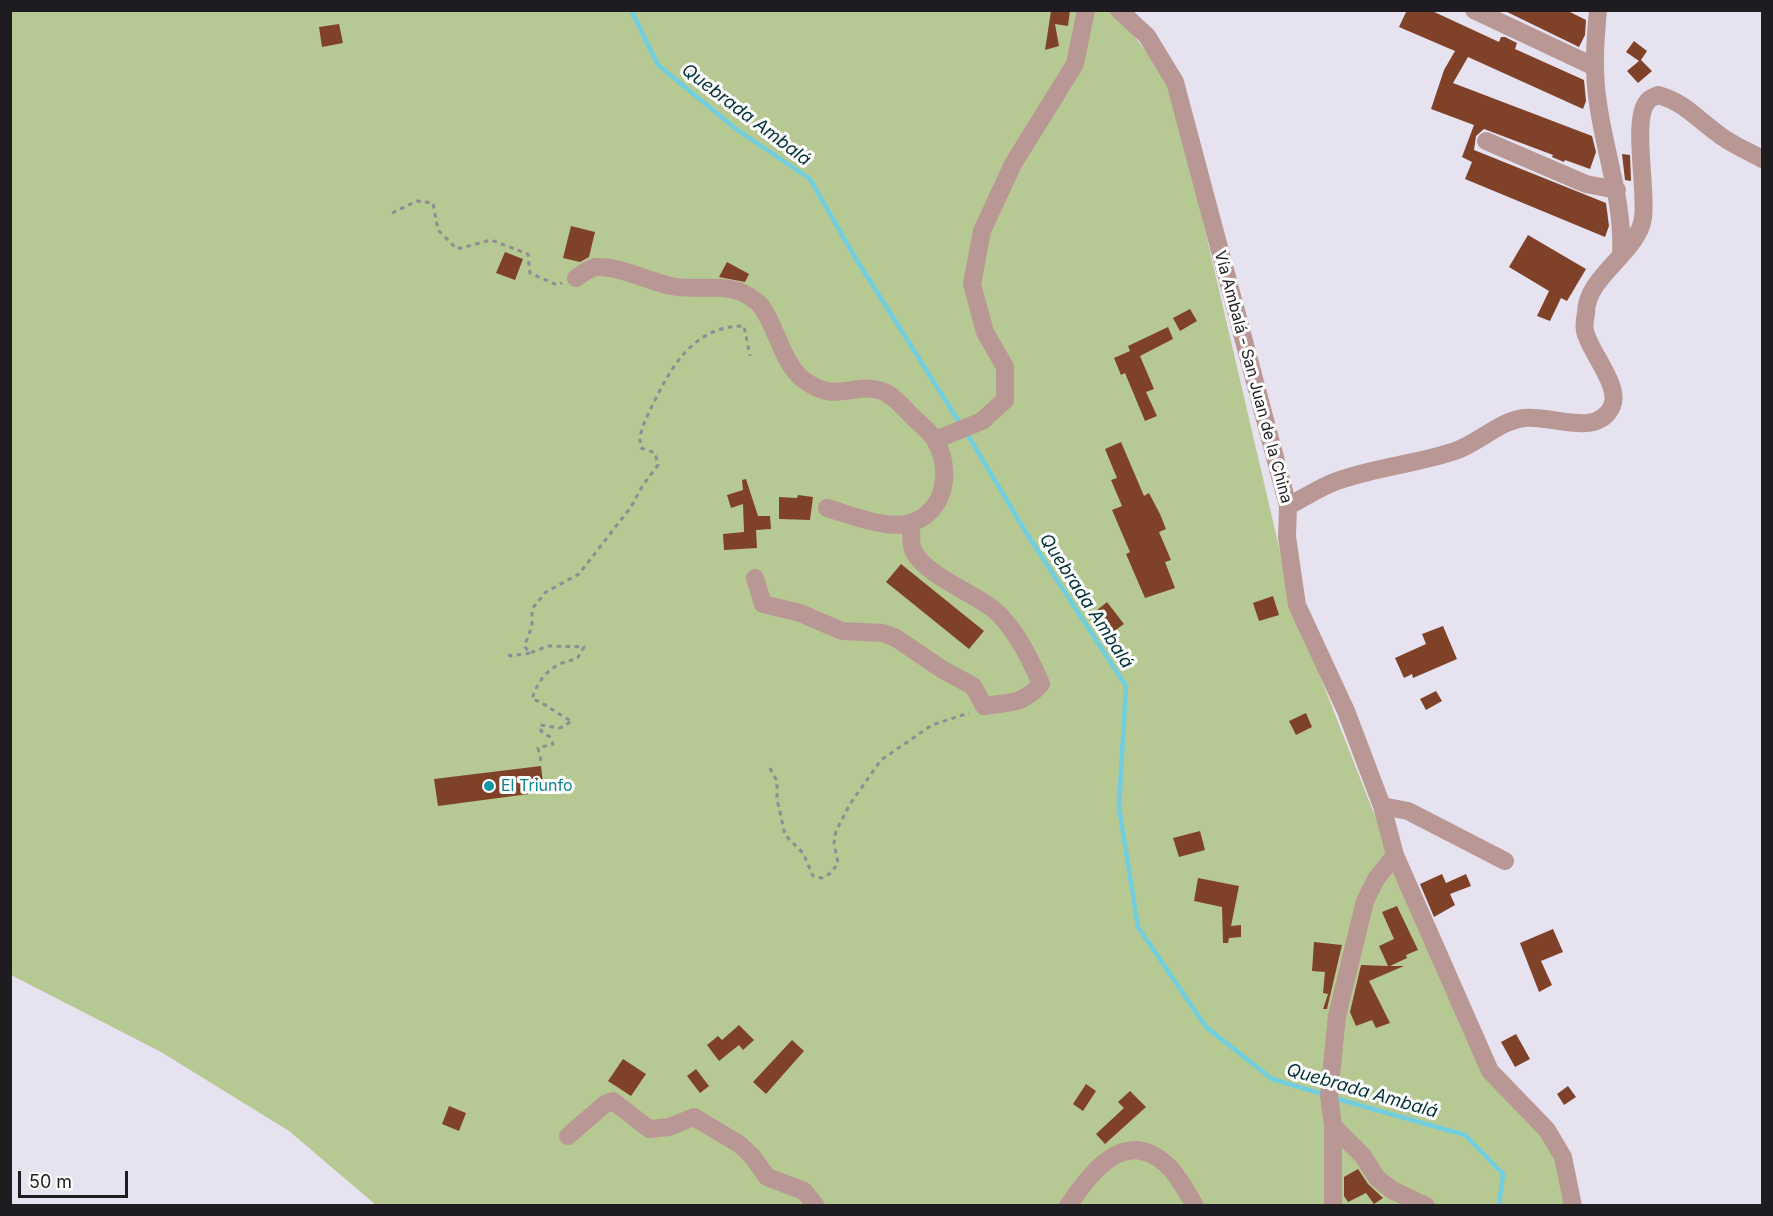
<!DOCTYPE html>
<meta charset="utf-8">
<style>
body{margin:0}
#map{position:relative;width:1773px;height:1216px;overflow:hidden;background:#e7e2ef;font-family:Inter,sans-serif}
canvas{display:block}
.frame{position:absolute;inset:0;border:12px solid #1e1c21;pointer-events:none}
.scale{position:absolute;left:18px;top:1171px;width:110px;height:27px;box-sizing:border-box;border:3px solid #1e1c21;border-top:0;padding-left:8px;font-size:18px;line-height:21px;white-space:nowrap;color:#1e1c21;-webkit-text-stroke:4px #fff;paint-order:stroke}
</style>
<div id="map">
<canvas width="1773" height="1216"></canvas>
<div class="frame"></div>
<div class="scale">50 m</div>
</div>
<script>
const ctx = document.querySelector('canvas').getContext('2d');
ctx.lineJoin = 'round';
function fill(path, color) { ctx.fillStyle = color; ctx.fill(path, 'evenodd'); }
function stroke(path, color, width, dash) { ctx.strokeStyle = color; ctx.lineWidth = width; ctx.lineCap = dash ? 'butt' : 'round'; ctx.setLineDash(dash || []); ctx.stroke(path); }
function drawText(font, color, halo, rows, align = 'center') {
  ctx.font = font + ' Inter,sans-serif'; ctx.lineWidth = 6; ctx.setLineDash([]); ctx.textBaseline = 'middle'; ctx.strokeStyle = halo; ctx.fillStyle = color; for (const [text, x, y, turn = 0] of rows) {
    ctx.save(); ctx.translate(x, y); ctx.rotate((+turn || 0) * Math.PI / 180); ctx.textAlign = isNaN(turn) ? turn : align; if (halo) ctx.strokeText(text, 0, 0); ctx.fillText(text, 0, 0); ctx.restore();
  }
}
const green = new Path2D(`
 M 10,11 L 1115,11 L 1171,84 L 1293,607 L 1371,806 L 1487,1075 L 1561,1157 L 1573,1205 L 376,1205 L 289,1131 L 161,1052 L 11,975 Z`);
const stream = new Path2D(`
 M 631,10 L 658,65 L 736,129 L 810,179 L 853,254 L 961,425
 M 966,432 L 1025,531 L 1126,686 L 1119,807 L 1138,927 L 1206,1027 L 1272,1079 L 1326,1095
 M 1334,1098 L 1465,1135 L 1503,1174 L 1499,1206`);
const building = new Path2D(`
 M 1070,10 L 1068,26 L 1055,24 L 1059,46 L 1045,50 L 1051,11 Z
 M 1407,10 L 1430,10 L 1499,42 L 1501,37 L 1505,37 L 1517,43 L 1515,49 L 1584,80 L 1586,101 L 1583,109 L 1468,57 L 1453,83 L 1592,136 L 1596,152 L 1590,169 L 1565,160 L 1564,162 L 1552,157 L 1553,155 L 1484,129 L 1476,136 L 1474,150 L 1606,203 L 1609,226 L 1605,237 L 1465,179 L 1472,162 L 1462,157 L 1474,125 L 1431,109 L 1444,70 L 1455,51 L 1399,27 Z
 M 1503,10 L 1566,10 L 1586,20 L 1585,35 L 1579,47 Z
 M 339,24 L 343,43 L 322,47 L 319,27 Z
 M 1634,41 L 1647,51 L 1641,60 L 1652,71 L 1638,83 L 1627,71 L 1639,61 L 1626,52 Z
 M 1622,154 L 1630,155 L 1631,181 L 1625,180 Z
 M 571,226 L 595,232 L 589,257 L 580,262 L 563,258 Z
 M 1528,235 L 1586,269 L 1567,301 L 1561,298 L 1550,321 L 1537,316 L 1549,291 L 1509,267 Z
 M 505,252 L 523,259 L 515,280 L 496,273 Z
 M 727,262 L 749,274 L 745,282 L 719,277 Z
 M 1190,309 L 1197,321 L 1180,331 L 1173,318 Z
 M 1168,327 L 1173,339 L 1140,356 L 1154,389 L 1146,392 L 1157,416 L 1145,421 L 1125,373 L 1121,375 L 1114,358 L 1130,351 L 1128,346 Z
 M 1121,442 L 1144,496 L 1149,493 L 1160,514 L 1166,529 L 1159,532 L 1171,560 L 1165,562 L 1175,588 L 1145,598 L 1126,554 L 1130,552 L 1112,510 L 1122,506 L 1111,480 L 1117,478 L 1105,449 Z
 M 746,479 L 758,516 L 770,516 L 771,529 L 756,530 L 757,548 L 724,550 L 723,534 L 744,532 L 743,504 L 731,508 L 727,495 L 743,490 L 742,480 Z
 M 798,495 L 813,497 L 810,520 L 779,519 L 779,497 L 797,498 Z
 M 901,564 L 984,631 L 969,649 L 886,582 Z
 M 1273,596 L 1279,615 L 1259,621 L 1253,603 Z
 M 1107,602 L 1124,624 L 1113,632 L 1096,611 Z
 M 1443,626 L 1457,659 L 1413,678 L 1412,674 L 1404,678 L 1395,658 L 1426,644 L 1422,634 Z
 M 1436,691 L 1442,701 L 1426,710 L 1420,699 Z
 M 1306,713 L 1312,727 L 1296,735 L 1289,721 Z
 M 541,766 L 544,792 L 438,806 L 434,779 Z
 M 1200,831 L 1205,850 L 1179,857 L 1173,838 Z
 M 1442,874 L 1446,883 L 1466,874 L 1471,886 L 1450,894 L 1455,905 L 1434,917 L 1420,884 Z
 M 1198,878 L 1239,886 L 1231,926 L 1241,925 L 1241,937 L 1229,938 L 1228,943 L 1223,943 L 1222,907 L 1194,901 Z
 M 1397,906 L 1418,950 L 1406,955 L 1407,958 L 1390,966 L 1404,966 L 1369,981 L 1390,1023 L 1376,1028 L 1372,1020 L 1356,1026 L 1350,1012 L 1361,965 L 1388,966 L 1379,946 L 1394,939 L 1382,912 Z
 M 1553,929 L 1563,952 L 1541,961 L 1552,985 L 1539,992 L 1520,943 Z
 M 1314,942 L 1342,945 L 1327,1009 L 1323,1009 L 1328,994 L 1323,993 L 1325,972 L 1312,971 Z
 M 739,1025 L 754,1040 L 743,1050 L 739,1045 L 719,1061 L 707,1045 L 718,1036 L 722,1040 Z
 M 1516,1034 L 1530,1059 L 1515,1067 L 1501,1042 Z
 M 792,1040 L 804,1051 L 766,1094 L 753,1082 Z
 M 623,1059 L 646,1074 L 631,1096 L 608,1081 Z
 M 696,1069 L 709,1086 L 700,1093 L 687,1076 Z
 M 1086,1084 L 1096,1091 L 1083,1111 L 1073,1104 Z
 M 1568,1086 L 1576,1097 L 1564,1105 L 1557,1094 Z
 M 1130,1091 L 1146,1107 L 1105,1144 L 1096,1134 L 1124,1108 L 1118,1102 Z
 M 449,1106 L 466,1113 L 459,1131 L 442,1124 Z
 M 1358,1169 L 1368,1184 L 1383,1198 L 1374,1204 L 1366,1193 L 1348,1202 L 1344,1196 L 1344,1177 Z`);
const path = new Path2D(`
 M 392,213 L 417,201 L 433,203 L 438,230 L 457,249 L 491,240 L 528,254 L 530,273 L 557,285 L 562,283
 M 509,654 L 510,656 L 530,653
 M 541,761 L 538,748 L 553,744 L 550,737 L 541,731 L 540,725 L 560,728 L 572,721 C 557,715 548,704 532,699 C 539,676 553,663 577,659 L 584,647 L 548,646 L 530,653 L 525,647 L 526,642 L 532,626 L 532,609 L 546,592 L 579,574 L 631,507 L 643,485 L 658,465 L 655,453 L 641,448 C 637,435 646,419 651,408 C 671,367 693,326 744,326 L 750,356
 M 770,768 L 777,781 L 777,799 L 785,835 L 803,853 L 813,876 L 822,878 L 831,873 L 838,863 L 834,843 L 836,831 L 850,804 L 881,760 L 932,725 L 969,713`);
const minor = new Path2D(`
 M 1119,10 L 1147,36 L 1175,82 L 1288,506 L 1287,537 L 1297,605 L 1346,711 L 1382,806 L 1395,855 L 1490,1071 L 1547,1130 L 1563,1157 L 1573,1206
 M 1474,10 L 1595,67
 M 1598,10 C 1595,42 1593,72 1598,103 C 1605,155 1624,202 1621,255
 M 1486,141 L 1586,184 L 1617,190
 M 576,278 C 582,274 589,268 596,267 C 620,266 647,281 671,286 C 694,291 720,283 743,293 C 748,295 758,302 761,306 C 777,327 782,364 804,380 C 837,405 853,381 882,391 C 893,395 902,406 910,414 C 918,423 929,430 935,440 C 949,464 948,497 926,515 C 900,537 856,516 827,508
 M 935,440 L 982,421 L 1005,400 L 1005,367 L 985,332 L 972,284 L 982,231 L 1013,164 L 1075,64 L 1086,10
 M 1288,506 C 1304,498 1320,487 1337,481 C 1375,467 1417,464 1455,451 C 1479,443 1499,421 1524,418 C 1551,414 1597,439 1612,406 C 1621,386 1589,351 1585,331 C 1584,326 1585,318 1586,313 C 1586,276 1638,253 1643,218 C 1647,190 1632,120 1647,102 C 1649,98 1654,97 1658,95 C 1684,102 1696,118 1717,133 C 1730,144 1748,151 1762,159
 M 755,578 L 763,604 L 800,613 L 842,631 L 883,633 L 896,638 L 943,670 L 973,686 L 984,706 C 1010,702 1022,705 1041,684 C 1030,658 1015,627 993,609 C 973,593 926,575 914,552 C 909,543 913,534 910,525
 M 1382,806 L 1408,811 L 1505,861
 M 1333,1126 L 1363,1156 L 1377,1178 L 1392,1190 L 1426,1206
 M 568,1136 L 605,1104 L 613,1101 L 649,1129 L 669,1127 L 694,1117 L 739,1144 L 752,1156 L 767,1177 L 804,1191 L 816,1206
 M 1068,1206 C 1090,1173 1124,1127 1166,1164 C 1178,1175 1187,1192 1195,1206
 M 1333,1206 L 1333,1126 L 1329,1096 L 1337,1016 L 1365,901 L 1376,879 L 1395,855`);
const markers = [
 [489,786,6,"#0f9aa8"]
];
const streetNames = [
 ["Vía Ambalá - San Juan de la China",1253,377,75]
];
const cultureNames = [
 ["El Triunfo",501,786]
];
const waterNames = [
 ["Quebrada Ambalá",746,115,37],
 ["Quebrada Ambalá",1086,601,57],
 ["Quebrada Ambalá",1362,1091,16]
];
fill(green, '#b7c992');
stroke(stream, '#70cede', 4.5);
fill(building, '#7f4228');
stroke(path, '#908c95', 3, [4.5, 4.5]);
stroke(minor, '#b99794', 18);
for (const [x, y, r, color] of markers) { const dot = new Path2D(); dot.arc(x, y, r, 0, 2 * Math.PI); ctx.fillStyle = color; ctx.fill(dot); stroke(dot, '#fff', 2); }
drawText('16px', '#1e1c21', '#fff', streetNames);
drawText('16px', '#0d838f', '#fff', cultureNames, 'left');
drawText('italic 18px', '#023239', '#fff', waterNames);
</script>
